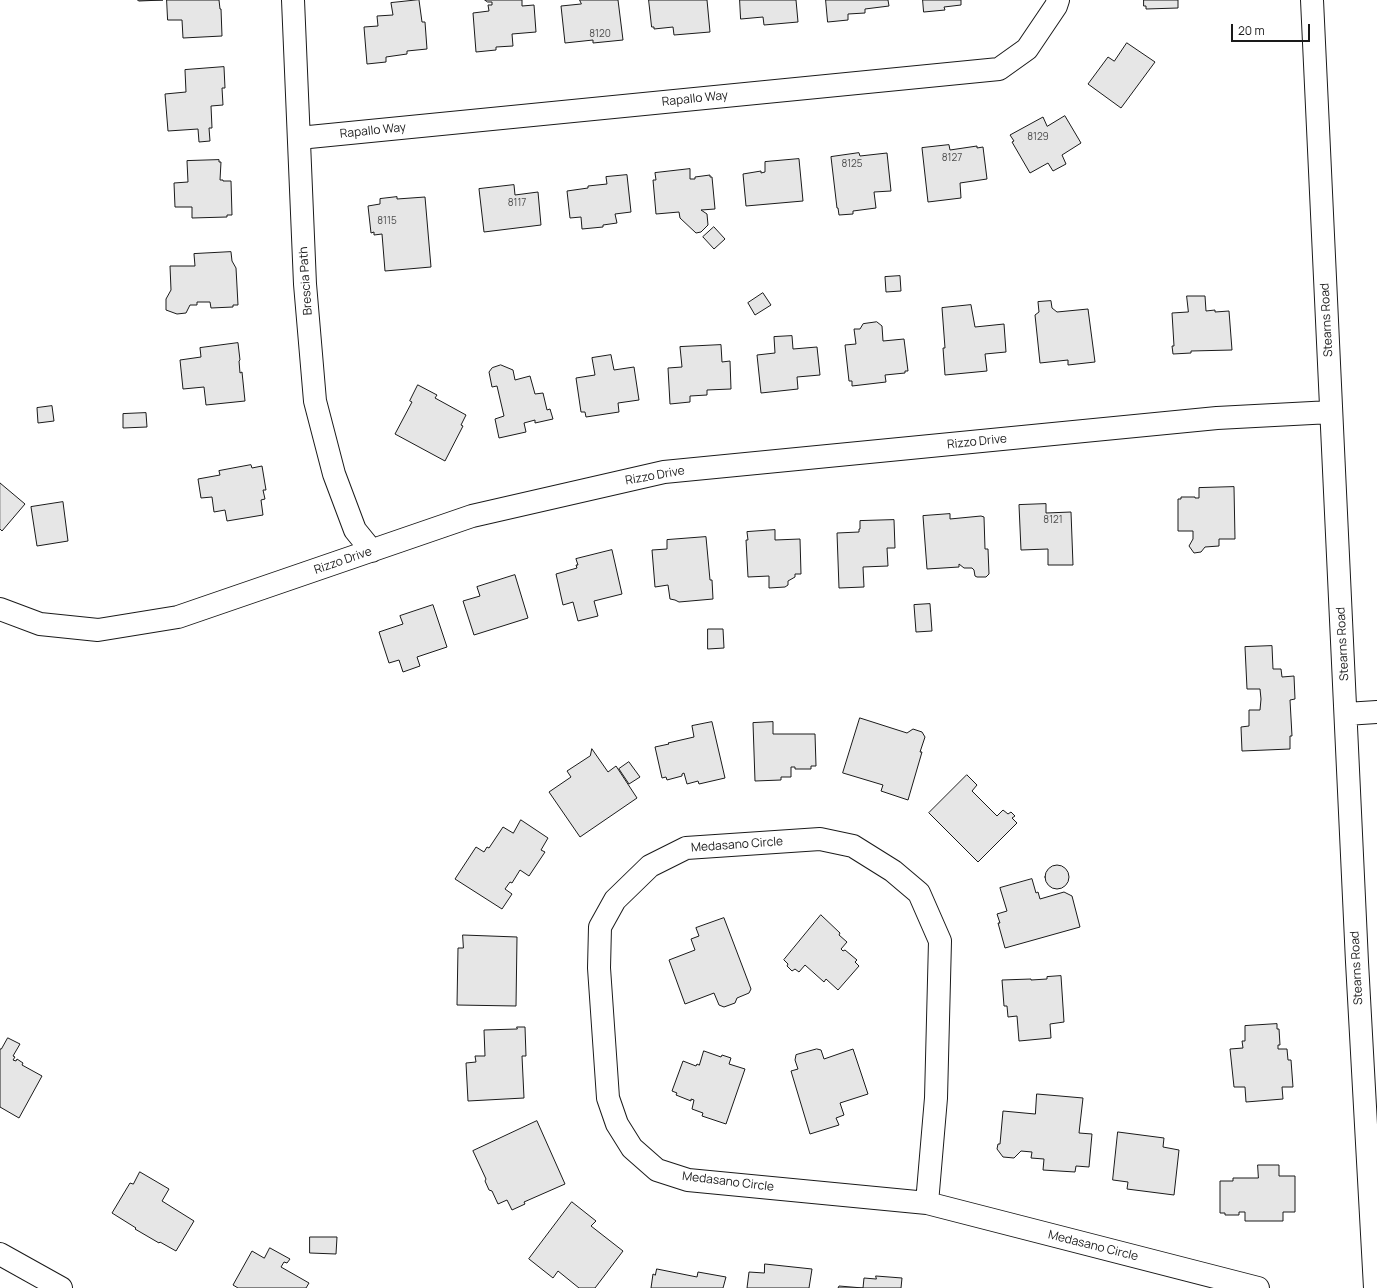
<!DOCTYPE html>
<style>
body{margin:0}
#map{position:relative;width:1377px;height:1288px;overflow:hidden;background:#fff;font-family:Manrope,sans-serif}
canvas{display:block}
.scale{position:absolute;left:1231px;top:24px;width:79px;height:18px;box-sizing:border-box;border:2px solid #1a1a1a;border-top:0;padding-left:5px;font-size:12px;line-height:14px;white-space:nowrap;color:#1a1a1a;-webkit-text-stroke:3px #fff;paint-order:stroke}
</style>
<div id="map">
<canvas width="1377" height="1288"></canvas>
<div class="scale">20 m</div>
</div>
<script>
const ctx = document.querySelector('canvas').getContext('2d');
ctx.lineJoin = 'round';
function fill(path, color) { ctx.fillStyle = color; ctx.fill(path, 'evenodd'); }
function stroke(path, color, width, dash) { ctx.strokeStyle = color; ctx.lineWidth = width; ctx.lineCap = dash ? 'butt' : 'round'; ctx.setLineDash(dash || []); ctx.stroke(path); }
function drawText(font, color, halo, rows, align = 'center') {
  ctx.font = font + ' Manrope,sans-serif'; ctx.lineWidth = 3; ctx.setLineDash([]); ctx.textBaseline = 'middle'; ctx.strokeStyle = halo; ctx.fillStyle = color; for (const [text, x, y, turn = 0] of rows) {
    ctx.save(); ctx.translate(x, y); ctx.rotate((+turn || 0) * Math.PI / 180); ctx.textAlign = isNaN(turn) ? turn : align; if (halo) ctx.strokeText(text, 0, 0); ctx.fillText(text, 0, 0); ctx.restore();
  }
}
const building = new Path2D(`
 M 138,0 L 163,0 L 139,1 Z
 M 167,0 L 219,0 L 220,9 L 221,9 L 222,36 L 183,38 L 182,20 L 168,20 Z
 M 419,0 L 422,22 L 425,22 L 427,49 L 407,51 L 407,54 L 386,57 L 386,62 L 367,64 L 364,27 L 378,26 L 377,16 L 393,15 L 391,3 Z
 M 485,0 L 522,0 L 522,6 L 534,5 L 536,32 L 512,34 L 513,46 L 496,47 L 496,50 L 476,52 L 473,13 L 489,11 L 488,5 L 492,5 L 492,2 L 488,2 Z
 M 580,0 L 618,0 L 623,40 L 593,43 L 593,40 L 565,43 L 561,6 L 581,4 Z
 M 649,0 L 707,0 L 710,32 L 674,35 L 673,27 L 654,29 L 654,27 L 652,27 Z
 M 740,0 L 796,0 L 798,22 L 764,25 L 763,17 L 741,19 Z
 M 826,0 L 888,0 L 889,6 L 865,9 L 865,13 L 848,14 L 848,20 L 828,22 Z
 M 923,0 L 961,0 L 961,5 L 944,7 L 945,10 L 924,12 Z
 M 1144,0 L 1178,0 L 1178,8 L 1146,9 L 1146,6 L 1144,6 Z
 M 1127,43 L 1155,62 L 1121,108 L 1088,84 L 1108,57 L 1114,61 Z
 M 224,67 L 225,88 L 222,88 L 223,105 L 211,106 L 212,128 L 209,128 L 210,141 L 199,142 L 198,129 L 168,131 L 165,94 L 186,92 L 185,70 Z
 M 1065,116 L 1081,143 L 1062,155 L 1066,164 L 1053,171 L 1048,163 L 1030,173 L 1012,142 L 1014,141 L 1010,135 L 1043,117 L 1047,126 Z
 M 949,145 L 950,150 L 977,146 L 977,148 L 983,147 L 987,179 L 960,183 L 961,198 L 928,202 L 922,148 Z
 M 859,153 L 860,156 L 887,153 L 891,191 L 874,192 L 876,208 L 853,211 L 853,214 L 839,215 L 838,208 L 837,208 L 831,157 Z
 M 799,159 L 803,201 L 746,206 L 743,174 L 761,171 L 761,173 L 765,172 L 765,162 Z
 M 219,160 L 219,162 L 221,162 L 220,180 L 223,180 L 223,181 L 231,181 L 232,215 L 227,215 L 227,217 L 192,218 L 192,207 L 175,207 L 174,183 L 188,182 L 187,161 Z
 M 690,169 L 690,179 L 695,179 L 695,177 L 710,175 L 710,177 L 712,177 L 715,209 L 701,210 L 707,214 L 708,225 L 701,232 L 696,233 L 680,218 L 679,212 L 656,214 L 653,180 L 656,180 L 655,173 Z
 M 627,175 L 631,212 L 615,214 L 617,223 L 603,225 L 603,227 L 582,229 L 581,217 L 570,218 L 567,191 L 588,188 L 588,186 L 607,184 L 606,177 Z
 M 514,185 L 515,195 L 538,192 L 541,225 L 484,232 L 479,189 Z
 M 397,197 L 397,199 L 425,197 L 431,267 L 385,271 L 382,234 L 374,235 L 374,232 L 371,233 L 368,206 L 380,204 L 380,199 Z
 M 714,227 L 725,239 L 714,249 L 703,237 Z
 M 231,252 L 232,261 L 236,268 L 238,305 L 233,305 L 233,307 L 211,308 L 210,302 L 197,302 L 197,305 L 190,305 L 186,313 L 177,314 L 166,310 L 166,299 L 171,290 L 170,266 L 195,266 L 194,254 Z
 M 900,276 L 901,291 L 886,292 L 885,277 Z
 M 763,293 L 771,305 L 755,315 L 748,303 Z
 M 1187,296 L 1205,296 L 1206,311 L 1215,310 L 1215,312 L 1229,311 L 1232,350 L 1191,351 L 1191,353 L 1173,354 L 1172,346 L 1174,346 L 1172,313 L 1188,312 Z
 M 1051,301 L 1052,308 L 1057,312 L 1088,309 L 1095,362 L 1068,365 L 1068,360 L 1040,363 L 1035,315 L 1039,312 L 1038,302 Z
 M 971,305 L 975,327 L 1004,324 L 1006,352 L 985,354 L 987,371 L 945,375 L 943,348 L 945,348 L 942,308 Z
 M 877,322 L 882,326 L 883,341 L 904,339 L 908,371 L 905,371 L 905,373 L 885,375 L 886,382 L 852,386 L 852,381 L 849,381 L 845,345 L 856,344 L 854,329 L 860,329 L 863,324 Z
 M 792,336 L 793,349 L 817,347 L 820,375 L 797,377 L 798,389 L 761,393 L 757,355 L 775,353 L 774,337 Z
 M 238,343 L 240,360 L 239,361 L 240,373 L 242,372 L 245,401 L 206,405 L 204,387 L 183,389 L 180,360 L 201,357 L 200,348 Z
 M 721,345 L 722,362 L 730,361 L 731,389 L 707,390 L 707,395 L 690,396 L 690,402 L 670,404 L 668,368 L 682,367 L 680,347 Z
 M 611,355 L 614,370 L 634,367 L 639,400 L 618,403 L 619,412 L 586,417 L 585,412 L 581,412 L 576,378 L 595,375 L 592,358 Z
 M 501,365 L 513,370 L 515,380 L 530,376 L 535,394 L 543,393 L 547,410 L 550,409 L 553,419 L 535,423 L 535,420 L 524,423 L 526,432 L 499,438 L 495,419 L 504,416 L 497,386 L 492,387 L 489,372 L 492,368 Z
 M 418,385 L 437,395 L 435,398 L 466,415 L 461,425 L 463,426 L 445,461 L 395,434 L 412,402 L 410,401 Z
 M 52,406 L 54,421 L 38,423 L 37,408 Z
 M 146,413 L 147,427 L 123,428 L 123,414 Z
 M 251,465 L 252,468 L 262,466 L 266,490 L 263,490 L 265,499 L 261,500 L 263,515 L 227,521 L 225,510 L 214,512 L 212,497 L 201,498 L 198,479 L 220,475 L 219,471 Z
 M 0,483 L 25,504 L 2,531 L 0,529 Z
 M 1234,487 L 1235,539 L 1219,539 L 1219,546 L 1205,547 L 1201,552 L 1194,553 L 1189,546 L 1193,539 L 1193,531 L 1178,531 L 1178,499 L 1181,499 L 1181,497 L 1195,497 L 1195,498 L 1199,498 L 1199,488 Z
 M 63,502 L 68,541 L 37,546 L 31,507 Z
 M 1046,504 L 1046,513 L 1071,512 L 1073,565 L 1048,565 L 1048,549 L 1021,550 L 1019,505 Z
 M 950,514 L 950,519 L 981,516 L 984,517 L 985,549 L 988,549 L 989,574 L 986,577 L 977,577 L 975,576 L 974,570 L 972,568 L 964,568 L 959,564 L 959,567 L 927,569 L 923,516 Z
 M 894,520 L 895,548 L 887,548 L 888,566 L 863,567 L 864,587 L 839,588 L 837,533 L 859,532 L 859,529 L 860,529 L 860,521 Z
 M 775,530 L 775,540 L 800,539 L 801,574 L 795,574 L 795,577 L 788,581 L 788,585 L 785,587 L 769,588 L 769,576 L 748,577 L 746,540 L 748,540 L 747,532 Z
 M 706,537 L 710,580 L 712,580 L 713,599 L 679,602 L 675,600 L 670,599 L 668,585 L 655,587 L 652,550 L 667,549 L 667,540 Z
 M 612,550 L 622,594 L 594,601 L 598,616 L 578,621 L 573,602 L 563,605 L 556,574 L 577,568 L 576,565 L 578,565 L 576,559 Z
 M 515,575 L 528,618 L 474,635 L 463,601 L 480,596 L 477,587 Z
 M 930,604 L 932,631 L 916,632 L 914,605 Z
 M 433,605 L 447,647 L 417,657 L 420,666 L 403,672 L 399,660 L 389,663 L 379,632 L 403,624 L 400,616 Z
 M 708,629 L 723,629 L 724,648 L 708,649 Z
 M 1272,646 L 1273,669 L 1281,669 L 1282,677 L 1294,676 L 1295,699 L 1290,700 L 1292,736 L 1290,736 L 1290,749 L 1242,751 L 1241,727 L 1249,726 L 1249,710 L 1260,710 L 1261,699 L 1260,689 L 1247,689 L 1245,647 Z
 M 860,718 L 907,733 L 913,729 L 922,732 L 925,737 L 920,752 L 922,752 L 908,800 L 881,791 L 883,785 L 843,773 Z
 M 712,722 L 725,778 L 699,784 L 698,781 L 687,784 L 684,773 L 682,774 L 682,776 L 667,780 L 666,777 L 662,778 L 655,747 L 669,744 L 668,743 L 694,737 L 692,726 Z
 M 773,722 L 773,734 L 815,734 L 816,766 L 811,766 L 811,769 L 795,769 L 795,767 L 791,767 L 791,777 L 781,777 L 781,780 L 755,781 L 753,723 Z
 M 592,749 L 608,772 L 616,766 L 637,798 L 580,837 L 549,792 L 571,777 L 567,771 L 590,756 Z
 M 629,762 L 640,777 L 629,784 L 619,769 Z
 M 967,775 L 977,785 L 972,791 L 997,816 L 1003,810 L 1008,814 L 1011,812 L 1015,816 L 1012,818 L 1017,823 L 978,862 L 929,813 Z
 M 521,820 L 548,838 L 541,850 L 545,852 L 529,876 L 520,870 L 512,883 L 510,882 L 505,889 L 512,894 L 502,909 L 455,879 L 476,847 L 484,852 L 487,847 L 489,848 L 503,827 L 513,833 Z
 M1045 877a12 12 0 1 1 24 0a12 12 0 1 1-24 0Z
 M 1032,879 L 1036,893 L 1038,892 L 1040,899 L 1064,892 L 1072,896 L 1080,927 L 1005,948 L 998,923 L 1000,923 L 997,914 L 1007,911 L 1000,888 Z
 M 821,915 L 840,933 L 839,935 L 847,942 L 841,949 L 843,951 L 845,950 L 857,960 L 855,962 L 859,966 L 838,990 L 826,979 L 824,982 L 805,965 L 799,972 L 795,969 L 792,971 L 787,966 L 788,964 L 784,960 Z
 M 724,918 L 751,989 L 749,993 L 737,998 L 735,1003 L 724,1007 L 719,1005 L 714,993 L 685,1004 L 669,960 L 695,950 L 691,939 L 699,936 L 696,928 Z
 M 463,935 L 517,937 L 516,1006 L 457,1005 L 458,948 L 463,948 Z
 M 1061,976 L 1064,1022 L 1050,1024 L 1051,1038 L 1019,1041 L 1017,1016 L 1008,1017 L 1007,1006 L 1004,1006 L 1002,980 L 1031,979 L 1031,980 L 1047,979 L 1047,977 Z
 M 1277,1024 L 1277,1029 L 1279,1029 L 1280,1045 L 1278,1045 L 1278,1049 L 1287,1049 L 1288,1060 L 1291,1060 L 1293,1087 L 1282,1087 L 1283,1099 L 1246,1102 L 1245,1087 L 1234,1087 L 1230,1049 L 1243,1048 L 1242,1041 L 1245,1041 L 1245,1026 Z
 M 517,1027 L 525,1027 L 526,1056 L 522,1056 L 524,1098 L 468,1101 L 466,1063 L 476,1062 L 475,1056 L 485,1056 L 484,1030 L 517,1029 Z
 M 8,1038 L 20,1044 L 13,1056 L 15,1057 L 13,1060 L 16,1061 L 17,1059 L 23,1063 L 22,1065 L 42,1076 L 19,1118 L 0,1107 L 0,1049 L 1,1049 Z
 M 817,1049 L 821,1050 L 824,1059 L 853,1049 L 868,1094 L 840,1103 L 844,1115 L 836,1118 L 839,1125 L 810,1134 L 791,1071 L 798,1069 L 795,1060 L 796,1055 Z
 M 704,1051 L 721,1057 L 722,1055 L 731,1058 L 729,1064 L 745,1069 L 726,1124 L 702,1116 L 703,1113 L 692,1109 L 694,1100 L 691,1099 L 691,1101 L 676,1095 L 677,1093 L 672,1091 L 683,1061 L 696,1066 L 697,1064 L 699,1065 Z
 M 1037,1094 L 1083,1098 L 1079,1133 L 1092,1134 L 1089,1167 L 1076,1166 L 1075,1172 L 1043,1170 L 1044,1159 L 1031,1158 L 1032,1152 L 1021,1151 L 1014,1158 L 1003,1157 L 997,1149 L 998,1144 L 1000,1144 L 1003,1111 L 1035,1114 Z
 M 537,1121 L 565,1184 L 524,1202 L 525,1204 L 512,1210 L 507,1200 L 498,1204 L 492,1191 L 489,1190 L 485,1181 L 486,1179 L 473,1151 Z
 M 1118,1132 L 1164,1138 L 1163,1147 L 1179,1150 L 1174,1195 L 1127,1189 L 1128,1182 L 1113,1180 Z
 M 1258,1165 L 1279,1165 L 1279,1176 L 1295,1176 L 1295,1212 L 1283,1212 L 1283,1221 L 1245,1221 L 1245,1212 L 1239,1212 L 1239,1215 L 1225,1215 L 1225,1213 L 1220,1213 L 1220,1181 L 1233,1181 L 1233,1178 L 1258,1178 Z
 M 140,1172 L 169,1189 L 162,1201 L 194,1221 L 176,1251 L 160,1242 L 159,1243 L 135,1229 L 136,1228 L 112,1213 L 130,1183 L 133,1184 Z
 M 572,1202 L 596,1221 L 591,1226 L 623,1251 L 595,1288 L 579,1288 L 558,1271 L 553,1278 L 529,1259 Z
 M 310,1237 L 337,1237 L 336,1254 L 310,1253 Z
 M 270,1248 L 290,1259 L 287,1263 L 284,1262 L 281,1267 L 309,1283 L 306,1288 L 238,1288 L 233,1285 L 252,1251 L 264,1258 Z
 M 765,1264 L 812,1269 L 809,1288 L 747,1288 L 749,1272 L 764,1273 Z
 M 657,1269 L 697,1277 L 698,1272 L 726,1277 L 723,1288 L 651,1288 L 653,1274 L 655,1275 Z
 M 876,1276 L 902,1278 L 901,1288 L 838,1288 L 839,1286 L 863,1288 L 864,1278 L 876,1279 Z`);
const street = new Path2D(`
 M 293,0 L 305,284 L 315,401 L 334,474 L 355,530 L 372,551
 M 1312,0 L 1357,962 L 1375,1288
 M 299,138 L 999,69 L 1027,49 L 1056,6 L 1058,0
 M 0,609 L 40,624 L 98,630 L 178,617 L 472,516 L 664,472 L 1217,418 L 1331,412
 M 1346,714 L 1377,712
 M 927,1203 L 936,1098 L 940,941 L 919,893 L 893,871 L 853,846 L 820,839 L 686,848 L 650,866 L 615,900 L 600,927 L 599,968 L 608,1098 L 617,1124 L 632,1148 L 657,1170 L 688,1180 L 927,1203 L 1258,1288`);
const secondary = new Path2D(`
 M 0,1254 L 61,1288`);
const numberNames = [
 ["8120",600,34],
 ["8129",1038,137],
 ["8127",952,158],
 ["8125",852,164],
 ["8117",517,203],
 ["8115",387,221],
 ["8121",1053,520]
];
const streetNames = [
 ["Rapallo Way",695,99,-6],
 ["Rapallo Way",373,131,-6],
 ["Brescia Path",306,281,-94],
 ["Stearns Road",1327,320,-93],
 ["Rizzo Drive",977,442,-6],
 ["Rizzo Drive",655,476,-10],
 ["Rizzo Drive",343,561,-19],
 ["Stearns Road",1343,644,-93],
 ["Medasano Circle",737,845,-4],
 ["Stearns Road",1357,968,-93],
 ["Medasano Circle",728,1182,7],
 ["Medasano Circle",1093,1246,14]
];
fill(building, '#e6e6e6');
stroke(building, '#1a1a1a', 1);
stroke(street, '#1a1a1a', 24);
stroke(secondary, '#1a1a1a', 24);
stroke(street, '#fff', 22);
stroke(secondary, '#fff', 22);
drawText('10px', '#4d4d4d', null, numberNames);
drawText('12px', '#1a1a1a', '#fff', streetNames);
</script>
